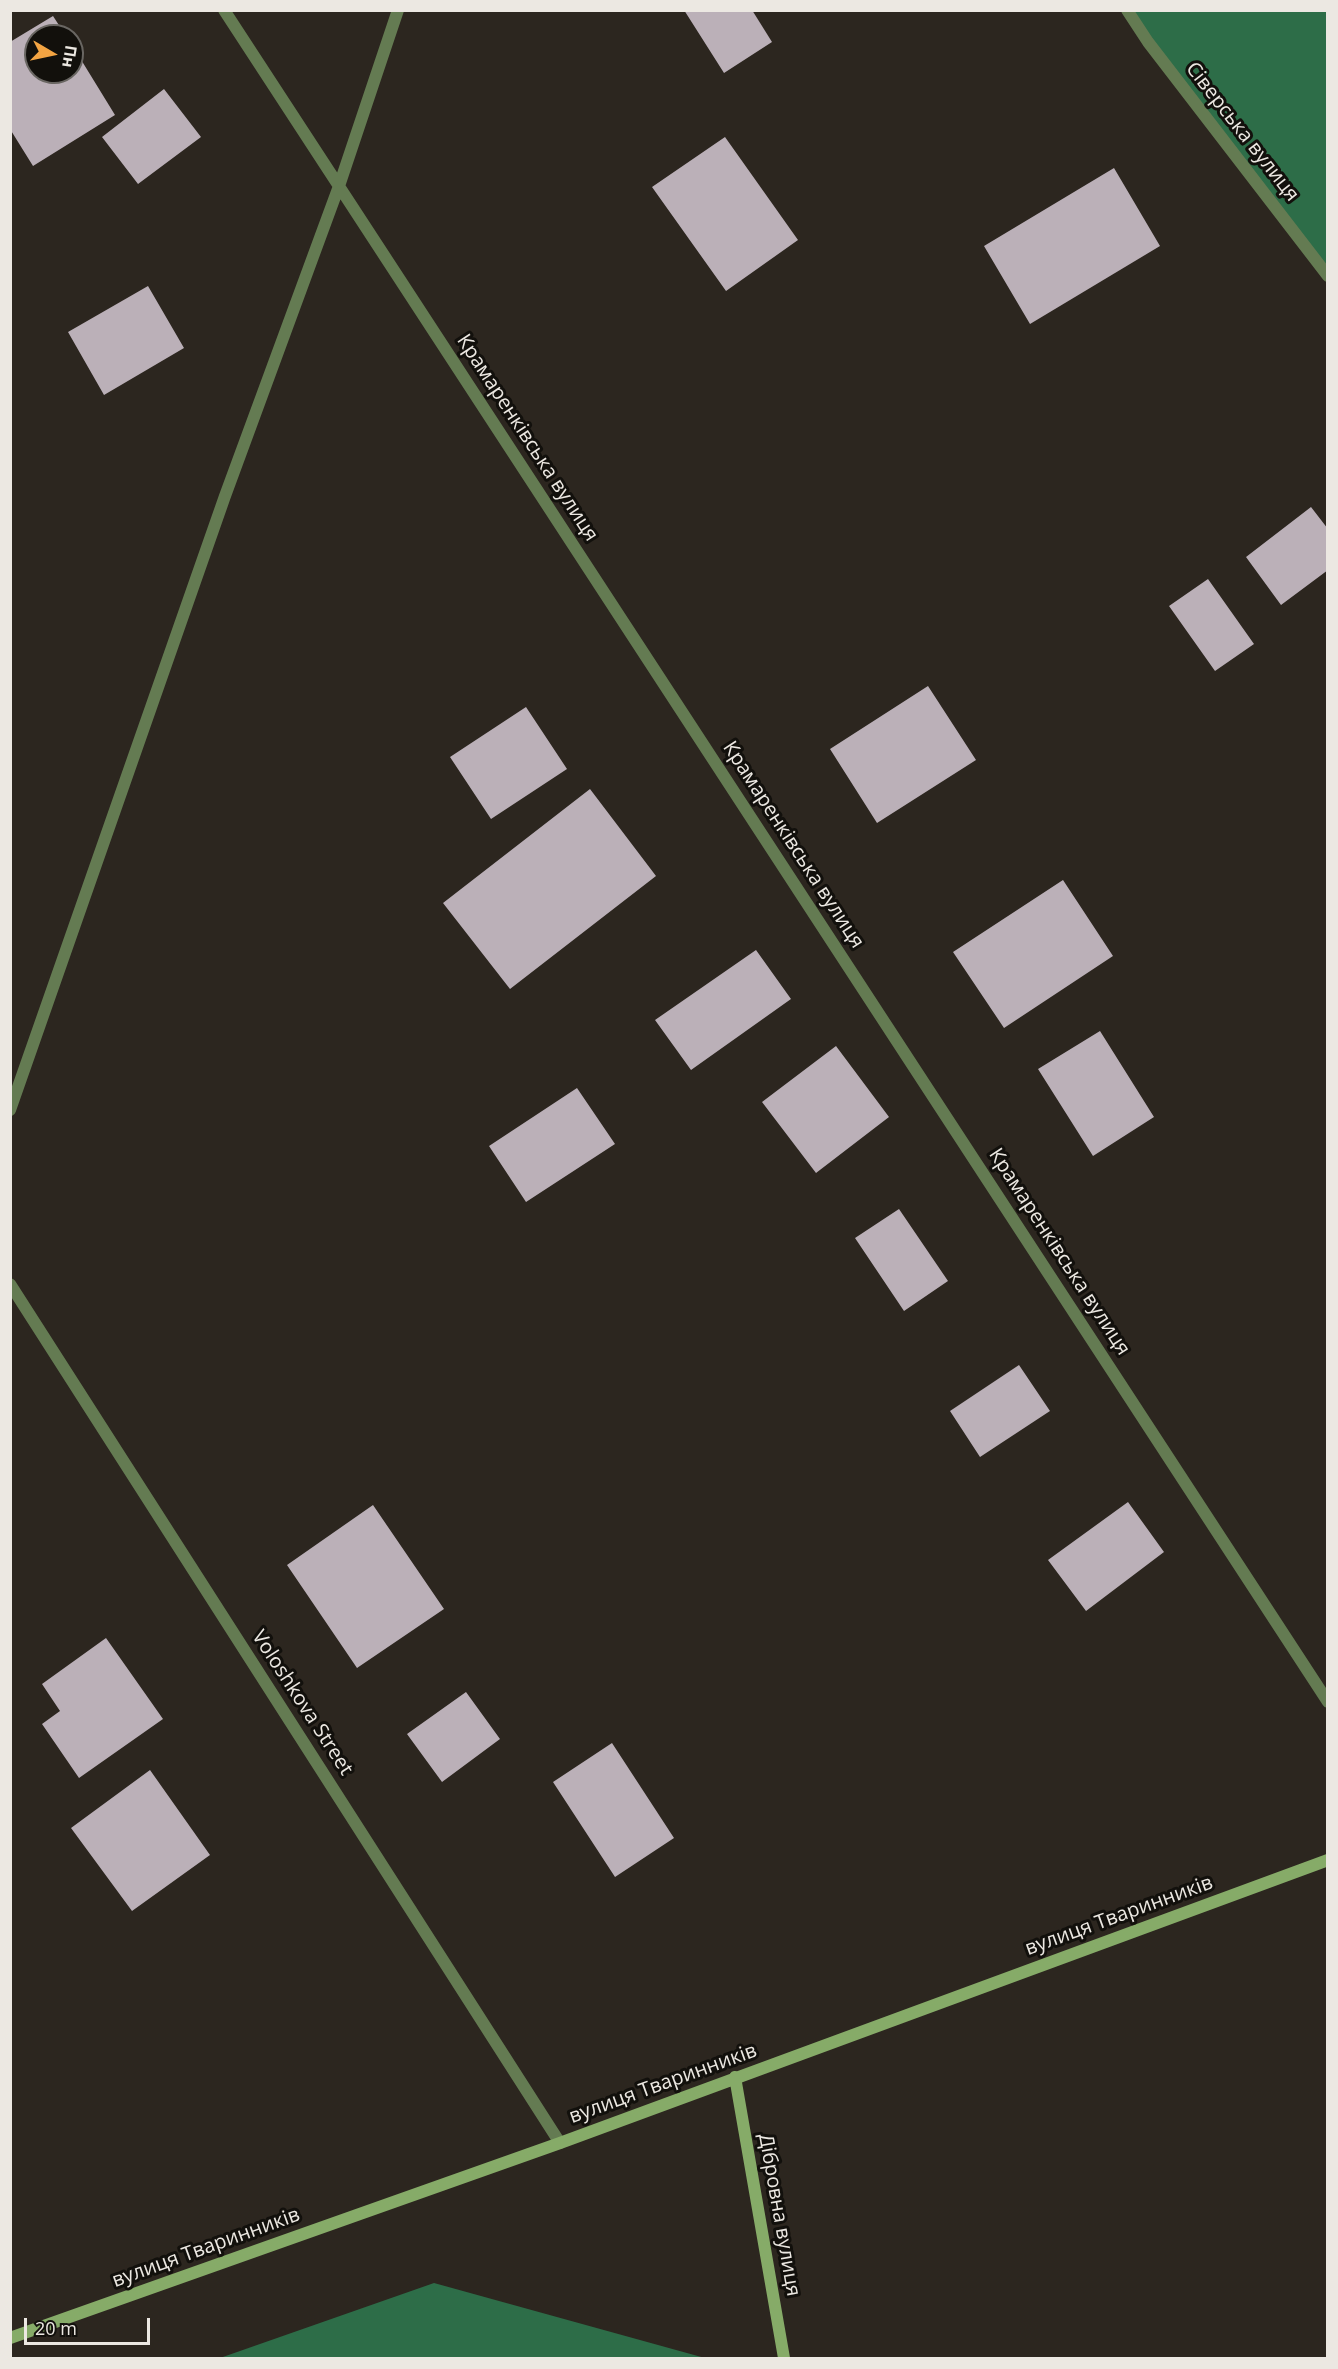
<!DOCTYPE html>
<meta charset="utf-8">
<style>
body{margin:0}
#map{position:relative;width:1338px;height:2369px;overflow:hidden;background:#2c261f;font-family:"Open Sans",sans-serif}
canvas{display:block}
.frame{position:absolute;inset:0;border:12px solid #ece8e2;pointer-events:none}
.north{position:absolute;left:24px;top:24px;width:60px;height:60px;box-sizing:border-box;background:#12100c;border:2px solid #696662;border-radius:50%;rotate:99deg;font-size:16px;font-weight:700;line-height:24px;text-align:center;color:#ece8e2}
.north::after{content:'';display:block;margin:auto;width:21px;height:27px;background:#f3a443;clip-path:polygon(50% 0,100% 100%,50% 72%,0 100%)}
.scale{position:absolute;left:24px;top:2318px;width:126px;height:27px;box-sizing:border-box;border:3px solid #ece8e2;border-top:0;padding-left:8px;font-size:18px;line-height:21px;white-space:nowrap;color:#ece8e2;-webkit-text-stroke:4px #12100c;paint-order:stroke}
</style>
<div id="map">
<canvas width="1338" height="2369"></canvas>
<div class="frame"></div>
<div class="north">Пн</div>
<div class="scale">20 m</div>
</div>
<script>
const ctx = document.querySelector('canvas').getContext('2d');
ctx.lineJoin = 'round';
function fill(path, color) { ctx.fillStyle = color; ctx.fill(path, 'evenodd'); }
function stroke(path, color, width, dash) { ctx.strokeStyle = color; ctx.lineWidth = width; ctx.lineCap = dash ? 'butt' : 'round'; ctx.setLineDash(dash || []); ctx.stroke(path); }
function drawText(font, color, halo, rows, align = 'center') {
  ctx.font = font + ' "Open Sans",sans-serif'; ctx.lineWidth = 6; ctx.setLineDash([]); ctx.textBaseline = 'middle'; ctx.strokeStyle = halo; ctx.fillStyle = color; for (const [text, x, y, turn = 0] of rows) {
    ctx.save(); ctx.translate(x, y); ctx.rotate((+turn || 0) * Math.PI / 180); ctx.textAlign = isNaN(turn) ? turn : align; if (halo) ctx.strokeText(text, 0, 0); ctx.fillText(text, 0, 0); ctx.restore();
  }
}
const forest = new Path2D(`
 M 1127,11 L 1327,11 L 1327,276 Z
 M 434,2283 L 705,2358 L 220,2358 Z`);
const building = new Path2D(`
 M 684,10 L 752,10 L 772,42 L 724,73 Z
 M 53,16 L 66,36 L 36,36 L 36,72 L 72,72 L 72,45 L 115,115 L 33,166 L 10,129 L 10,42 Z
 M 164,89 L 201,137 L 138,184 L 102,137 Z
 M 725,137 L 798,240 L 726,291 L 652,187 Z
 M 1114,168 L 1160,246 L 1030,324 L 984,246 Z
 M 148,286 L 184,348 L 104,395 L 68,332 Z
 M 1311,507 L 1328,529 L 1328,570 L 1281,605 L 1246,557 Z
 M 1208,579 L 1254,644 L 1215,671 L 1169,606 Z
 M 928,686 L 976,760 L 877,823 L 830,749 Z
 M 526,707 L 567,769 L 491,819 L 450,757 Z
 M 590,789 L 656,876 L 510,989 L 443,903 Z
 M 1063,880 L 1113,956 L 1004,1028 L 953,952 Z
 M 756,950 L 791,999 L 691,1070 L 655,1020 Z
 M 1100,1031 L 1154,1117 L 1093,1156 L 1038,1069 Z
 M 836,1046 L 889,1117 L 816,1173 L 762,1102 Z
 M 577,1088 L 615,1144 L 526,1202 L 489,1146 Z
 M 899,1209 L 948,1281 L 904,1311 L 855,1238 Z
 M 1019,1365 L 1050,1411 L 980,1457 L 950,1411 Z
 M 1128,1502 L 1164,1552 L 1086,1611 L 1048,1560 Z
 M 373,1505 L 444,1609 L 357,1668 L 287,1565 Z
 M 106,1638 L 163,1719 L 79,1778 L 42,1724 L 60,1711 L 42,1684 Z
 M 466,1692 L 500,1739 L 442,1782 L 407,1734 Z
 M 612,1743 L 674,1838 L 615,1877 L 553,1782 Z
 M 150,1770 L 210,1855 L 132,1911 L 71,1828 Z`);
const street = new Path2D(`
 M 224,10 L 1328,1702
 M 1127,10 L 1148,42 L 1328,276
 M 10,1110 L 225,496 L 339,186 L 398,10
 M 10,1284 L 560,2143`);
const secondary = new Path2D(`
 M 735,2077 L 784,2358
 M 10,2338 L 560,2143 L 1328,1860`);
const streetNames = [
 ["Сіверська вулиця",1242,132,52],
 ["Крамаренківська вулиця",527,438,57],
 ["Крамаренківська вулиця",793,845,57],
 ["Крамаренківська вулиця",1059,1252,57],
 ["Voloshkova Street",302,1703,57],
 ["вулиця Тваринників",1119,1916,-20],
 ["вулиця Тваринників",663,2084,-20],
 ["Дібровна вулиця",779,2215,80],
 ["вулиця Тваринників",206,2248,-20]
];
fill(forest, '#2d6d48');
fill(building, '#bbb0b8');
stroke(street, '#647b52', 12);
stroke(secondary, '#86ab68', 12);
drawText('20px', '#ece8e2', '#12100c', streetNames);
</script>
